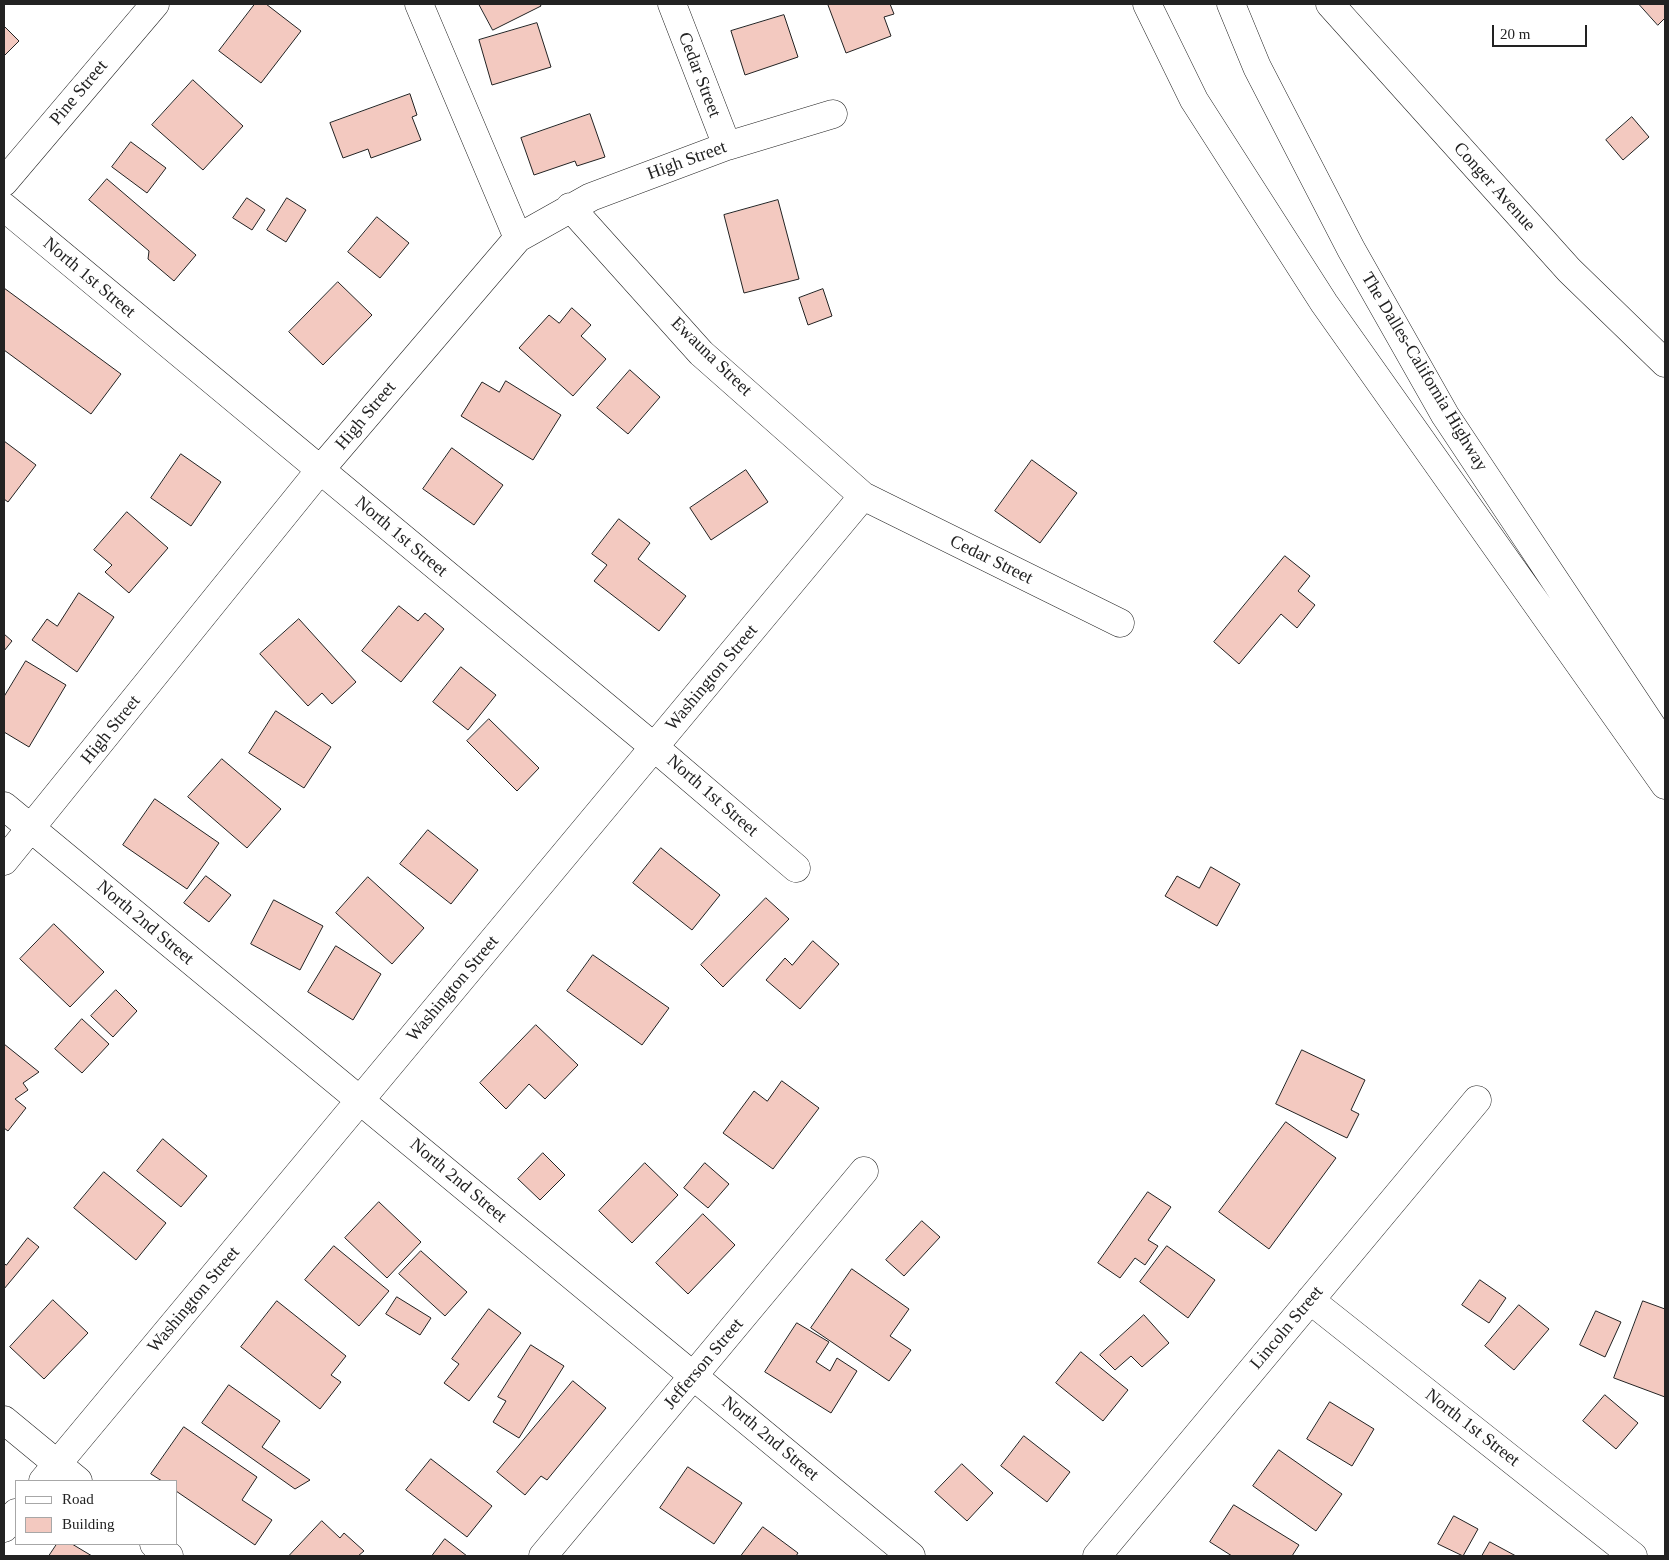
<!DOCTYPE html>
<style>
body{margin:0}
#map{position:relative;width:1669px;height:1560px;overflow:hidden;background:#fff;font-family:"Times New Roman",serif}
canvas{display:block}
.frame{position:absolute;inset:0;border:5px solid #222;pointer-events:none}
.legend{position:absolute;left:15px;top:1480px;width:162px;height:65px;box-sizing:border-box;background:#fff;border:1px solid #a7a7a7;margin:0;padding:6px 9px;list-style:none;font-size:15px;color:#222}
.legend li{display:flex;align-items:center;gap:10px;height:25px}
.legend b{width:25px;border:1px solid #a7a7a7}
.scale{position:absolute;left:1492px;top:25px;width:95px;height:22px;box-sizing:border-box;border:2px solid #222;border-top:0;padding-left:6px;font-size:15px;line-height:18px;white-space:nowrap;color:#222;-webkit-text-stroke:4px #fff;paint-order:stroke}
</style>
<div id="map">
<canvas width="1669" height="1560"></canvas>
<div class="frame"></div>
<ul class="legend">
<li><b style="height:6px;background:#fff"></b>Road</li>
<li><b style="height:14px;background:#f3c9c0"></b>Building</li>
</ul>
<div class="scale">20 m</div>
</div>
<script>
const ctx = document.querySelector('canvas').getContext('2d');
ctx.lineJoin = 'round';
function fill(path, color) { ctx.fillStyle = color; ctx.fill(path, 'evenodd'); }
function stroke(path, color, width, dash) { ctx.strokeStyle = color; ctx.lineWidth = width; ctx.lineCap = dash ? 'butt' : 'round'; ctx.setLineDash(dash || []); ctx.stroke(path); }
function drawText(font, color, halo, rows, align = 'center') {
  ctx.font = font + ' "Times New Roman",serif'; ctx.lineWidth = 4; ctx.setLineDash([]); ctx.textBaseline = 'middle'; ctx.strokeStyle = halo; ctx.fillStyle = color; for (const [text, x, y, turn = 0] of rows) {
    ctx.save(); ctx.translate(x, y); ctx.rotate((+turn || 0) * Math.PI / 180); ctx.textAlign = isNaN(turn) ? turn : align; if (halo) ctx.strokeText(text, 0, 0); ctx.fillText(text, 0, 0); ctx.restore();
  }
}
const building = new Path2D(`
 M 255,4 L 266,4 L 301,31 L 261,83 L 219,51 Z
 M 479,4 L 540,4 L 541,6 L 493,30 Z
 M 831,4 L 890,4 L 894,14 L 884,17 L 891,36 L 846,53 L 828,5 Z
 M 1639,4 L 1665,4 L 1665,18 L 1658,25 Z
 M 784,15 L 798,57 L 745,75 L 731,31 Z
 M 537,23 L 551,67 L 492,85 L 479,40 Z
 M 4,26 L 19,41 L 4,56 Z
 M 193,80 L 243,126 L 203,170 L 152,125 Z
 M 410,94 L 417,115 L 412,117 L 421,140 L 371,158 L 368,149 L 343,158 L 330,123 Z
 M 590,114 L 605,157 L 577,166 L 575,161 L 534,175 L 521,138 Z
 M 1632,117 L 1649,137 L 1623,160 L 1606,140 Z
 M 131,142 L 166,168 L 147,193 L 112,167 Z
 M 107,179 L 196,255 L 174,281 L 148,259 L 149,251 L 89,200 Z
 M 247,198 L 265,210 L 252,230 L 233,218 Z
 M 287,198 L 306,210 L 286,242 L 267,230 Z
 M 778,200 L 799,279 L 744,293 L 724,215 Z
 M 377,217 L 409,243 L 380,278 L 348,252 Z
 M 338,282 L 372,315 L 323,365 L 289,332 Z
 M 4,288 L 121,374 L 91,414 L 4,350 Z
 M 823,289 L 832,316 L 808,325 L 799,298 Z
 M 572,308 L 591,325 L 581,336 L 606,359 L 573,396 L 519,348 L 549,315 L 559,323 Z
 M 630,370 L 660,397 L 628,434 L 597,408 Z
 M 506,381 L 561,415 L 533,460 L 461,416 L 482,382 L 499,392 Z
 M 4,441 L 36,465 L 8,502 L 4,499 Z
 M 452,448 L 503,485 L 474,525 L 423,489 Z
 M 181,454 L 221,482 L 191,526 L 151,498 Z
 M 1032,460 L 1077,493 L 1040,543 L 995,511 Z
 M 746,470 L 768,502 L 711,540 L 690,508 Z
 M 127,512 L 168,548 L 129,593 L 105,572 L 112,565 L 94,550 Z
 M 619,519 L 650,543 L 638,559 L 686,596 L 659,631 L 594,581 L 607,565 L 592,554 Z
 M 1285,556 L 1310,576 L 1298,591 L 1315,605 L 1297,628 L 1281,614 L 1239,664 L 1214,642 Z
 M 79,593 L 114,617 L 77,672 L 32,640 L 47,619 L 57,626 Z
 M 399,606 L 418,621 L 425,613 L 444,629 L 401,682 L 362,651 Z
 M 299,619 L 356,682 L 332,704 L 322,693 L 308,706 L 260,654 Z
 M 4,634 L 12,641 L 4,651 Z
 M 26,661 L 66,685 L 29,747 L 4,732 L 4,697 Z
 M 461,667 L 496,695 L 468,730 L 433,702 Z
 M 276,711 L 331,747 L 304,788 L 249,753 Z
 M 489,719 L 539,768 L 517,791 L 467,741 Z
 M 222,759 L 281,809 L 247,848 L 188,797 Z
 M 155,799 L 219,843 L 187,889 L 123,845 Z
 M 428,830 L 478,870 L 451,904 L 400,864 Z
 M 661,848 L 720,895 L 692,930 L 633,883 Z
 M 1211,867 L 1240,884 L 1217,926 L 1165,896 L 1177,876 L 1199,888 Z
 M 206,876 L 231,895 L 209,922 L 184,903 Z
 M 368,877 L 424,928 L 392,964 L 336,913 Z
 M 766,898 L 789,919 L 723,987 L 701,965 Z
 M 274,900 L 323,926 L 300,970 L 251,944 Z
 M 54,924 L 104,972 L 70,1007 L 20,959 Z
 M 813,941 L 839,964 L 800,1009 L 766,980 L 785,958 L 792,965 Z
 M 336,946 L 381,974 L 353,1020 L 308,992 Z
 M 593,955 L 669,1008 L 642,1045 L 567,991 Z
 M 116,990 L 137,1011 L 113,1037 L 91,1016 Z
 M 82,1019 L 109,1044 L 82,1073 L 55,1049 Z
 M 536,1025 L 578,1065 L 545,1099 L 529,1084 L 506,1109 L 480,1083 Z
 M 4,1044 L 39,1072 L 23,1083 L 28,1090 L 15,1099 L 26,1108 L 8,1131 L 4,1128 Z
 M 1302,1050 L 1365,1080 L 1351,1110 L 1359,1114 L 1347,1138 L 1276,1104 Z
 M 782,1081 L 819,1108 L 773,1169 L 723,1133 L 754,1091 L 767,1101 Z
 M 1286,1122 L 1336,1158 L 1269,1249 L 1219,1212 Z
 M 163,1139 L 207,1176 L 181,1207 L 137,1171 Z
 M 543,1153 L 565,1175 L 540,1200 L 518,1179 Z
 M 645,1163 L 678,1195 L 632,1243 L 599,1211 Z
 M 705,1163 L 729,1184 L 708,1208 L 684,1188 Z
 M 104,1172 L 166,1223 L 136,1260 L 74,1208 Z
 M 1148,1192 L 1171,1207 L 1148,1240 L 1158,1246 L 1145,1265 L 1135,1258 L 1120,1278 L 1098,1263 Z
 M 379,1202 L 421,1242 L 387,1278 L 345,1238 Z
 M 703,1214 L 735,1245 L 688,1294 L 656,1263 Z
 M 922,1221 L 940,1237 L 904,1276 L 886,1260 Z
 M 28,1238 L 39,1247 L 4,1289 L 4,1263 L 6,1265 Z
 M 334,1246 L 389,1291 L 359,1326 L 305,1280 Z
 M 1167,1246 L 1215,1280 L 1188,1318 L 1140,1282 Z
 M 421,1251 L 467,1292 L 445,1316 L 399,1274 Z
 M 852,1269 L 909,1309 L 890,1336 L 911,1350 L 889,1381 L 811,1328 Z
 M 1480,1280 L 1506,1298 L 1489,1323 L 1462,1305 Z
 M 397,1297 L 431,1318 L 420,1335 L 386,1314 Z
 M 53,1300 L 88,1333 L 44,1379 L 10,1347 Z
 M 277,1301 L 346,1356 L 331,1375 L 341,1382 L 320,1409 L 241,1347 Z
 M 1643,1301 L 1665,1309 L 1665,1397 L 1614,1378 Z
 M 1519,1305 L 1549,1329 L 1514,1370 L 1485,1346 Z
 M 489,1309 L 521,1333 L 469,1401 L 444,1383 L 459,1364 L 452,1359 Z
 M 1596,1311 L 1621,1322 L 1605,1357 L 1580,1345 Z
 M 1144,1315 L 1169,1343 L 1142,1367 L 1131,1356 L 1115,1370 L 1100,1355 Z
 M 797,1323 L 829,1342 L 816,1362 L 830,1371 L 837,1358 L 857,1371 L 831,1413 L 765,1372 Z
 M 531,1345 L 564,1366 L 519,1438 L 493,1422 L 506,1401 L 498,1397 Z
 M 1081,1352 L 1128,1390 L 1103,1421 L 1056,1383 Z
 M 573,1381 L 606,1408 L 547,1480 L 541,1476 L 525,1495 L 497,1472 Z
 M 229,1385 L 280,1421 L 262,1447 L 310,1480 L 295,1489 L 202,1423 Z
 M 1605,1395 L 1638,1423 L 1616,1449 L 1583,1421 Z
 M 1330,1402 L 1374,1429 L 1352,1466 L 1307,1439 Z
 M 184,1427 L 257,1477 L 242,1500 L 272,1520 L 255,1545 L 176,1491 L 176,1481 L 162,1481 L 151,1474 Z
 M 1024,1436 L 1070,1472 L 1047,1502 L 1001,1466 Z
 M 1279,1450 L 1342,1494 L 1316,1531 L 1253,1486 Z
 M 431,1459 L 492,1506 L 467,1537 L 406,1490 Z
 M 962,1464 L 993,1493 L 967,1521 L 935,1492 Z
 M 688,1467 L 742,1503 L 714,1544 L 660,1508 Z
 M 1234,1505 L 1299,1545 L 1292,1556 L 1232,1556 L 1210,1542 Z
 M 1454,1516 L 1478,1529 L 1463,1556 L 1438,1544 Z
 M 322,1521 L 340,1538 L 344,1533 L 364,1551 L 358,1556 L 289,1556 Z
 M 763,1527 L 798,1553 L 796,1556 L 741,1556 Z
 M 445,1539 L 467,1556 L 432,1556 Z
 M 1490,1542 L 1516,1556 L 1482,1556 Z
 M 57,1544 L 72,1544 L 92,1556 L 49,1556 Z`);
const minor = new Path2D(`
 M 419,4 L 518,238
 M 672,4 L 727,146
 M 1330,4 L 1569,270 L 1665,363
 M 4,182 L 155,4
 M 4,207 L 654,747 L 796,868
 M 570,207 L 701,353 L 863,496 L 1120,623
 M 4,806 L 911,1556
 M 4,861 L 320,470 L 518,238 L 591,197 L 727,146 L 833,114
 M 1310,1300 L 1633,1556
 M 4,1420 L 78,1481
 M 43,1481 L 863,496
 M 4,1528 L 16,1513
 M 154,1544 L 169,1556
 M 543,1556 L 864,1171
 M 1097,1556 L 1477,1100`);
const highway = new Path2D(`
 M 1147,4 L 1194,100 L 1324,303 L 1665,785
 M 1231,4 L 1257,67 L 1351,249 L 1445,415 L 1665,746`);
const streetNames = [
 ["Cedar Street",699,75,69],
 ["Pine Street",79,93,-50],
 ["High Street",687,161,-20],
 ["Conger Avenue",1494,187,48],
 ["North 1st Street",89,278,40],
 ["Ewauna Street",711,357,44],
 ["The Dalles-California Highway",1424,372,59],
 ["High Street",366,416,-50],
 ["North 1st Street",401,537,40],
 ["Cedar Street",991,560,26],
 ["Washington Street",712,678,-50],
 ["High Street",111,730,-51],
 ["North 1st Street",712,796,41],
 ["North 2nd Street",145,923,40],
 ["Washington Street",453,989,-50],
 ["North 2nd Street",458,1181,40],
 ["Washington Street",194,1300,-50],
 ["Lincoln Street",1287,1328,-50],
 ["Jefferson Street",704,1364,-50],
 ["North 1st Street",1472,1428,38],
 ["North 2nd Street",770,1439,40]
];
fill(building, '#f3c9c0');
stroke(building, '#222', 1);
stroke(minor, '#222', 29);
stroke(highway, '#222', 29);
stroke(minor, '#fff', 28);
stroke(highway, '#fff', 28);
drawText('18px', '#222', '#fff', streetNames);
</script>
